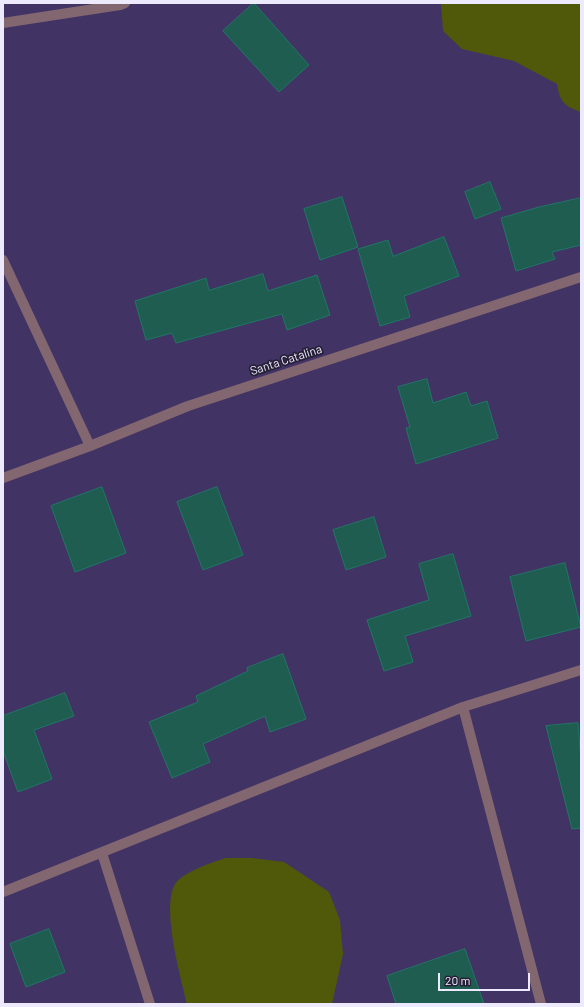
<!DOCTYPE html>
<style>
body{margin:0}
#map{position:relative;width:584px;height:1007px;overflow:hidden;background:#423365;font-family:Barlow,sans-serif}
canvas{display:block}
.frame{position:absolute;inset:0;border:4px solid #eeeafd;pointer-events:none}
.scale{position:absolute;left:438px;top:973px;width:92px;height:18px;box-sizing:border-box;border:2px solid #eeeafd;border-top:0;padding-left:5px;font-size:12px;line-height:14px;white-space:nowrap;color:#eeeafd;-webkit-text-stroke:3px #262037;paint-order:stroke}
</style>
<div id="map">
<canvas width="584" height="1007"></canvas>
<div class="frame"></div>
<div class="scale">20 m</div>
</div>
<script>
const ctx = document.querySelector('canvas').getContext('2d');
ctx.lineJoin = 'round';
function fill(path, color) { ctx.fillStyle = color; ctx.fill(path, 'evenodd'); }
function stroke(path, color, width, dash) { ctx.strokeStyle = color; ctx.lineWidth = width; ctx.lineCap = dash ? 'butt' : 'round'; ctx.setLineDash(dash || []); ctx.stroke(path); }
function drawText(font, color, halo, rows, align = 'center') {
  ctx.font = font + ' Barlow,sans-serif'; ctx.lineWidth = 3.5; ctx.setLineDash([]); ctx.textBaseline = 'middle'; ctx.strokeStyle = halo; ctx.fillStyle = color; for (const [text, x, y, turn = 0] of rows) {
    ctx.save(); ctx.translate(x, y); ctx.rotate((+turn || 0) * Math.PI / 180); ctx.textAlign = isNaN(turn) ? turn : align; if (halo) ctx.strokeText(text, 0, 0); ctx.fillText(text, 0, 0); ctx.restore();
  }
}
const green = new Path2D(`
 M 441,3 L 581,3 L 581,112 C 564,106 560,102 557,84 L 514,61 L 462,49 L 443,31 Z
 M 226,858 L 252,858 L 284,862 L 329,892 L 340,920 L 343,954 L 332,1004 L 187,1004 C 181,978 161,908 175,884 C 183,872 213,862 226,858 Z`);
const building = new Path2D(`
 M 254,3 L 309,65 L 279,92 L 223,31 Z
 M 490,182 L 501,209 L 475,219 L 465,192 Z
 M 342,197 L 358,247 L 320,260 L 304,209 Z
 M 581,198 L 581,245 L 552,252 L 555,259 L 516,271 L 501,218 L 539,207 Z
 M 444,237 L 459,276 L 404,296 L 410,317 L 380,326 L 358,249 L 388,240 L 393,256 Z
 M 263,274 L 268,291 L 317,275 L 330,315 L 287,330 L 282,314 L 176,343 L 172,333 L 146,340 L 135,301 L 206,278 L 209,290 Z
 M 427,379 L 433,403 L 466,392 L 471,406 L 487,401 L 498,438 L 416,464 L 406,428 L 410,427 L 398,387 Z
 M 102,487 L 126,553 L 75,572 L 51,506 Z
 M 217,487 L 243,555 L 203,570 L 177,502 Z
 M 374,517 L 386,557 L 346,570 L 333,530 Z
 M 453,554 L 471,616 L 405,636 L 413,662 L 384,671 L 367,620 L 429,600 L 419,564 Z
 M 565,563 L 581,627 L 526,641 L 510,577 Z
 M 283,654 L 306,719 L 270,732 L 265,716 L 203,744 L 210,762 L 172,778 L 149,722 L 198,702 L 196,696 L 248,671 L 247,668 Z
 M 65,693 L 74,716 L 34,730 L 52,779 L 18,792 L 3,751 L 3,716 Z
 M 578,723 L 581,762 L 581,828 L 572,829 L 546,726 Z
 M 49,929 L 65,972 L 26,987 L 10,944 Z
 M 465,949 L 484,1004 L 396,1004 L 387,976 Z`);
const minor = new Path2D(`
 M 3,23 L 120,5 L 125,3
 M 3,260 L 90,446
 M 3,478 L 90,446 L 188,406 L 581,277
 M 463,707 L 541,1004
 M 102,853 L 150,1004
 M 3,892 L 463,707 L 581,670`);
const streetNames = [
 ["Santa Catalina",286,360,-18]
];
fill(green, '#50580a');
fill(building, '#1e5d4f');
stroke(building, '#207765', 1);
stroke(minor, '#836770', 10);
drawText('12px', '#eeeafd', '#262037', streetNames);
</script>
